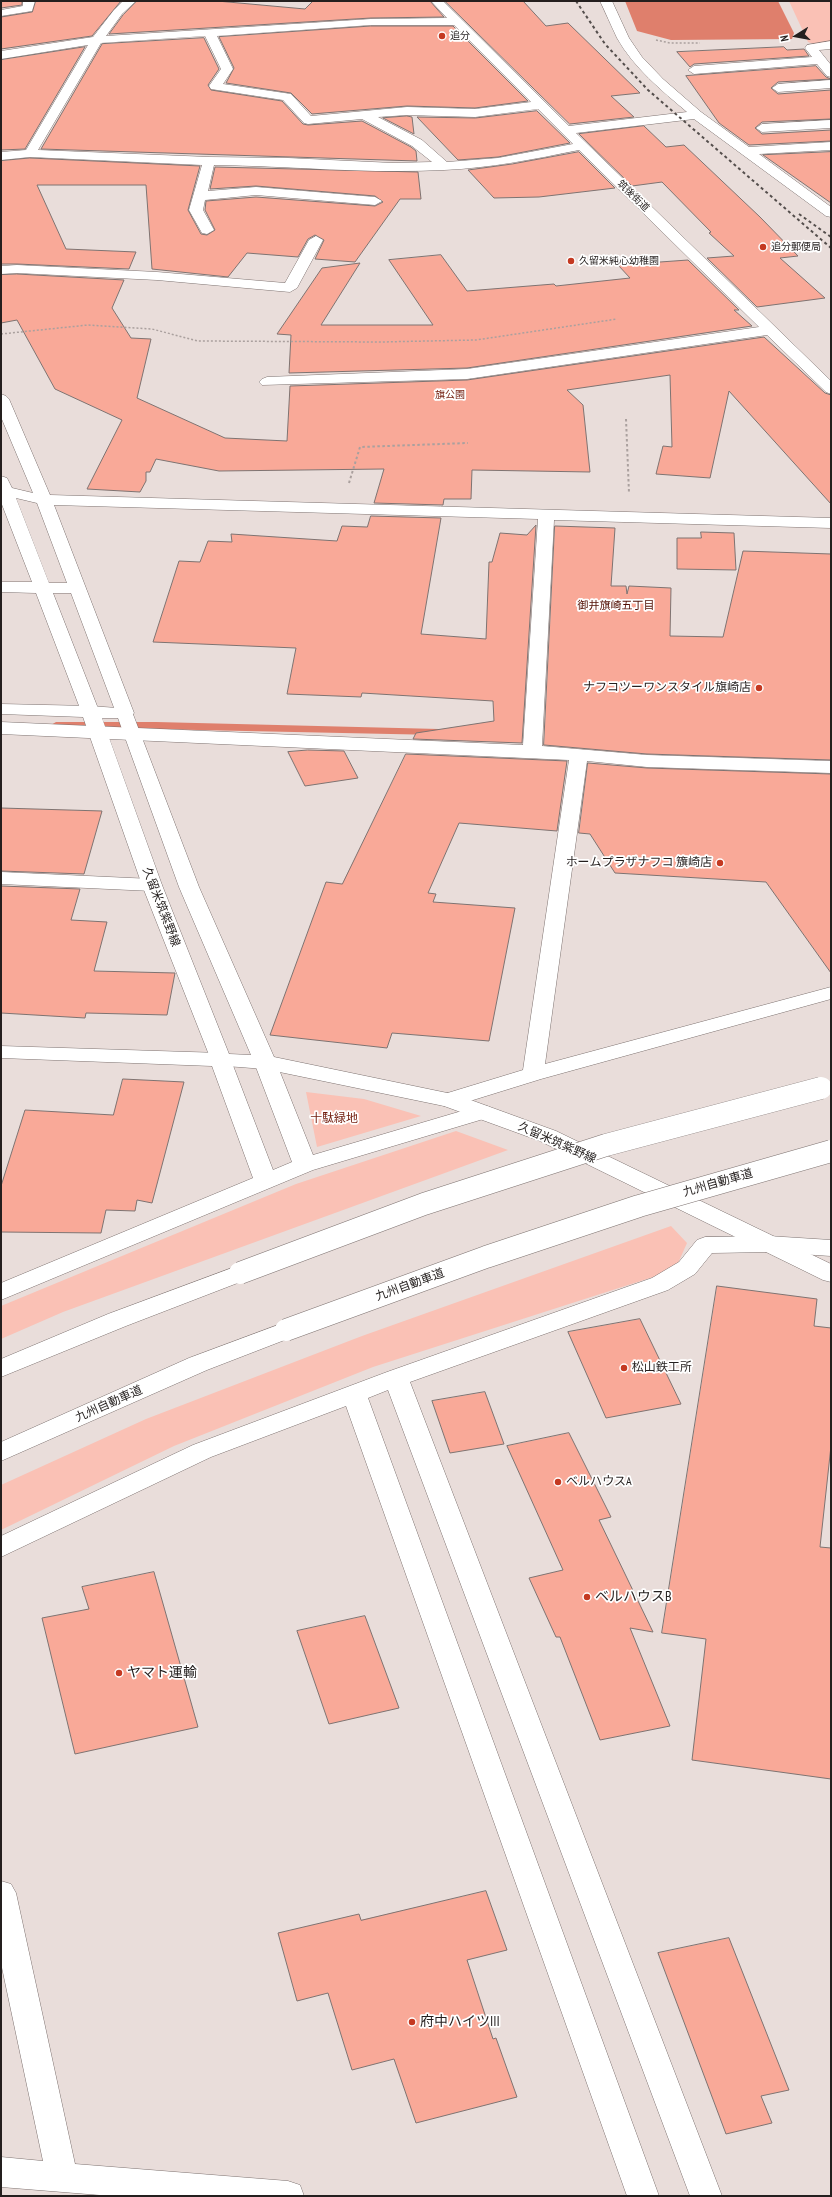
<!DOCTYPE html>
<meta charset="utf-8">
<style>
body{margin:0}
#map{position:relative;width:832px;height:2197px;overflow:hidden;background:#e9ddda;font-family:"PT Sans Narrow",sans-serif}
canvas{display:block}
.frame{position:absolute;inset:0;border:2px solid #241f1e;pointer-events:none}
.north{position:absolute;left:776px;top:16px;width:40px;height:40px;-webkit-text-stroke:3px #fff;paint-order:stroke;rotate:259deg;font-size:11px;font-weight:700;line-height:16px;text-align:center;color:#241f1e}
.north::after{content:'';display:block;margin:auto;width:14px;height:18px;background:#241f1e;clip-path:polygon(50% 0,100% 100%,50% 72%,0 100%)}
</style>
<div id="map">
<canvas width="832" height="2197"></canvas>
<div class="frame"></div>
<div class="north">N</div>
</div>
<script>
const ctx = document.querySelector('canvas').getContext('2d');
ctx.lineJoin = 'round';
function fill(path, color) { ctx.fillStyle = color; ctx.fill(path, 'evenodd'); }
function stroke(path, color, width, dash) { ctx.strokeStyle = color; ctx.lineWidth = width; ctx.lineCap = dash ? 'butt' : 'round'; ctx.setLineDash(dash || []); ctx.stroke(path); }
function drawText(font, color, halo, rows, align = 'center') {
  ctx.font = font + ' "PT Sans Narrow","Noto Sans JP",sans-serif'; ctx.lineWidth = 3.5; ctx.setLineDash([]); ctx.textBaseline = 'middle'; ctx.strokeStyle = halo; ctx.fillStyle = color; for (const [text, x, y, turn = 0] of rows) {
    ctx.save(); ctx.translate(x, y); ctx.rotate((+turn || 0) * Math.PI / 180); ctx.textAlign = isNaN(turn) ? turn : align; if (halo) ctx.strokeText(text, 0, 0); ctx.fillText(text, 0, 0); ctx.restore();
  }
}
const green = new Path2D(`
 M 789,1 L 831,1 L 831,45 L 818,46 L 808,42 Z
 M 306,1092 L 364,1099 L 421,1116 L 317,1147 Z
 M 456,1131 L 508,1150 L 63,1312 L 1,1339 L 1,1306 L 296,1184 Z
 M 671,1226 L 687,1243 L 675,1270 L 373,1367 L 174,1446 L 1,1530 L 1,1485 L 146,1419 L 362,1336 Z`);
const water = new Path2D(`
 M 625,1 L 778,1 L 794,33 L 792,39 L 671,40 L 637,31 Z`);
const stream = new Path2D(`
 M 56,722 L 156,722 L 439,729 L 444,732 L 439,735 L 53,727 L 51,725 Z`);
const building = new Path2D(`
 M 1,1 L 22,1 L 22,5 L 1,8 Z
 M 36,1 L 121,1 L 92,36 L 1,49 L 1,17 L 32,12 Z
 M 137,1 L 217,1 L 305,9 L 313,1 L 430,1 L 444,17 L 371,18 L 109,34 L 123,15 Z
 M 445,1 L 523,1 L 546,26 L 568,23 L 640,93 L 611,96 L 634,117 L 570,124 Z
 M 371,26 L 453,26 L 528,101 L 475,108 L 407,106 L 312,114 L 291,93 L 226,83 L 234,68 L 219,37 Z
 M 204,38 L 219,69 L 208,85 L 211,90 L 282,101 L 303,124 L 308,125 L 362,121 L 411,147 L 416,151 L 417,161 L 41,149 L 102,44 Z
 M 85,47 L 25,149 L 1,150 L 1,60 Z
 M 784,47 L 787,50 L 804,49 L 809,56 L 694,64 L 690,67 L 677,52 Z
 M 816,66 L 826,77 L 831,79 L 778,82 L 771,88 L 778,94 L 831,90 L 831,119 L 762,122 L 755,128 L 762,134 L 831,130 L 831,141 L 749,145 L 719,123 L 686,76 Z
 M 537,111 L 570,143 L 498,157 L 458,160 L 417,117 L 475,118 Z
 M 407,116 L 412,117 L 414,134 L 383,118 Z
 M 644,126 L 666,147 L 684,145 L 760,217 L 798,256 L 780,258 L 825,298 L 757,307 L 707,258 L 734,256 L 709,233 L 711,232 L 662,182 L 632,186 L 579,134 Z
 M 579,152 L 615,188 L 539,197 L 494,198 L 468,170 L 512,164 Z
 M 831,152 L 831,203 L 763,155 Z
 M 30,158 L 200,166 L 188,210 L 201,234 L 207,235 L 215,230 L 205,210 L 206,201 L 256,197 L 375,206 L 383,202 L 375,196 L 256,186 L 210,189 L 215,167 L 418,172 L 421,199 L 400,199 L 355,262 L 315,259 L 324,240 L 315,235 L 308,239 L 298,257 L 247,253 L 228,277 L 152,269 L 146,185 L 37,185 L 66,249 L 136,252 L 129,269 L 17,264 L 1,264 L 1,161 Z
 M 441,255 L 467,291 L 554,284 L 556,286 L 630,278 L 618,265 L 688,260 L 739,310 L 734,310 L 752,326 L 467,368 L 289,373 L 291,335 L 277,334 L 322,268 L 360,263 L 321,325 L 433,325 L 389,260 Z
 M 17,274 L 124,280 L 112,308 L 131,338 L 151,339 L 137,398 L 225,438 L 287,441 L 290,386 L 467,380 L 764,337 L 825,393 L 831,395 L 831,504 L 729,391 L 710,478 L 656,474 L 663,446 L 672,447 L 670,375 L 567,390 L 583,405 L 590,472 L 472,470 L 471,499 L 444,499 L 443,505 L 374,503 L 384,469 L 219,471 L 156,459 L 150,472 L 146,472 L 146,481 L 140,492 L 87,489 L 122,420 L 55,389 L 17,320 L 1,323 L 1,275 Z
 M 371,516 L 441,518 L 421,634 L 486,639 L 489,562 L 492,562 L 500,533 L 527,535 L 536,525 L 522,743 L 413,739 L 416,733 L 494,721 L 493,701 L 362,693 L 361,697 L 287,694 L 296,648 L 153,642 L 179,561 L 200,562 L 208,541 L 232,542 L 231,534 L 337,541 L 342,526 L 367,527 Z
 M 555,526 L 615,528 L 611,586 L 626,586 L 627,594 L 629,586 L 671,588 L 670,636 L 723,637 L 743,551 L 831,554 L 831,760 L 647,754 L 544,745 Z
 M 701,532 L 734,533 L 736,570 L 677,569 L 677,538 L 701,538 Z
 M 308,750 L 344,751 L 358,778 L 305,786 L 288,752 Z
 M 406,754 L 567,761 L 557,831 L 459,823 L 428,893 L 436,894 L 433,902 L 515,908 L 489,1041 L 392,1033 L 387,1048 L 270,1035 L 326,882 L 342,884 Z
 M 588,763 L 647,768 L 831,774 L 831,973 L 766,882 L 615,873 L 590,834 L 579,833 Z
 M 1,808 L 102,811 L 84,874 L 1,871 Z
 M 1,886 L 80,889 L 71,920 L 107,922 L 94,971 L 175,973 L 167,1015 L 86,1013 L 85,1018 L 1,1013 Z
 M 123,1079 L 184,1082 L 152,1203 L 137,1200 L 135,1211 L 106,1210 L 101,1233 L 1,1232 L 1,1186 L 25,1110 L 113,1115 Z
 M 717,1286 L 817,1299 L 814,1326 L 831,1328 L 831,1446 L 820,1547 L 831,1548 L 831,1779 L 692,1760 L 706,1639 L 662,1633 Z
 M 640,1319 L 681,1404 L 606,1418 L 568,1332 Z
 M 485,1392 L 504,1444 L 450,1453 L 432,1401 Z
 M 569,1433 L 611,1517 L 599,1520 L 653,1632 L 630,1628 L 670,1726 L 600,1740 L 560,1637 L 556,1637 L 529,1578 L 563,1570 L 507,1446 Z
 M 154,1572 L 198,1727 L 75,1754 L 42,1618 L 89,1609 L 82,1587 Z
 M 365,1616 L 399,1708 L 329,1724 L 297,1631 Z
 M 486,1891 L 507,1950 L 467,1960 L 493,2039 L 496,2038 L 517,2097 L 416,2123 L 394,2059 L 352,2070 L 328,1993 L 297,2001 L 278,1933 L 359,1914 L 361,1920 Z
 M 729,1938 L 789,2090 L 761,2096 L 772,2123 L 726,2134 L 658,1953 Z`);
const pathFar1 = new Path2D(`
 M 656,40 L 670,43 L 700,43
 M 1,334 L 88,325 L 152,329 L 198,341 L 381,342 L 476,340 L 617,319`);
const path = new Path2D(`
 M 626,419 L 629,493
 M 349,483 L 360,447 L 468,443`);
const minor = new Path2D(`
 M 23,1 L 35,1 L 32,11 L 1,16 L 1,10 L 23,6 Z
 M 123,1 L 136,1 L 122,14 L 106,36 L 371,19 L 447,18 L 431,1 L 443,1 L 569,126 L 687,112 C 661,90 634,68 617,38 C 611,26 606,13 600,1 L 612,1 L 629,38 L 642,57 L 663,79 L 701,112 L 749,147 L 831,142 L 831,150 L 759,154 L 831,207 L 831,217 L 826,216 L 694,119 L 576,133 L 831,381 L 831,394 L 826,392 L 767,335 L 467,379 L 262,385 L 259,382 L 262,379 L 267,377 L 467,369 L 759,327 L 579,150 C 534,159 490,168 444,170 C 368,174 291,166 214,165 L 208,191 L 256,187 L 375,197 L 382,201 L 375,205 L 256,195 L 205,200 L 203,210 L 214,230 L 207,234 L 202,233 L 189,210 L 202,165 L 30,157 L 1,160 L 1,152 L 26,150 L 88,45 L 1,59 L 1,51 L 93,37 L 114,10 ZM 371,25 L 454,25 L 531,102 L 475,109 L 407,107 L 311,116 L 291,94 L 223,84 L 233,69 L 217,36 ZM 205,36 L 221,69 L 209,86 L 211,89 L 283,100 L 304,123 L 308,124 L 362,119 L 412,146 L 432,162 L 393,163 L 288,158 L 209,157 L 38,150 L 101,43 ZM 538,109 L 573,144 L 498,158 L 447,162 L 422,140 L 378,117 L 407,115 L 475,117 Z
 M 831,41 L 831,49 L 819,50 L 831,65 L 831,77 L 827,76 L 817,64 L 694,74 L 688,70 L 694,66 L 812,57 L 805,48 L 807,45 Z
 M 831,80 L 831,88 L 778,92 L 772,88 L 778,84 Z
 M 831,120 L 831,128 L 762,132 L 756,128 L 762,124 Z
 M 316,236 L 323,240 L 297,288 L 290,292 L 157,280 L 17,273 L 1,274 L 1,266 L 17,265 L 157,272 L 285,283 L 309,240 Z
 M 1,394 L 6,396 L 9,399 L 50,495 L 831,518 L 831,528 L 554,520 L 542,746 L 647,755 L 831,761 L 831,773 L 647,767 L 587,761 L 545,1064 L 831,987 L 831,999 L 541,1079 L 457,1105 L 449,1107 L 441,1105 L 438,1100 L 441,1095 L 523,1070 L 569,760 L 1,734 L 1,722 L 523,745 L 538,519 L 54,505 L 134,713 L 131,717 L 125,718 L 119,717 L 116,713 L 71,593 L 53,593 L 99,711 L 96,715 L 90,716 L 84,715 L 81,711 L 36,593 L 1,592 L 1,582 L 32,582 L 1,502 L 1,476 L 7,478 L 12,488 L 33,493 L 1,417 ZM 16,498 L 37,503 L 67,583 L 49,583 Z
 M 1,872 L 152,879 L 159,881 L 162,885 L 159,889 L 152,891 L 1,884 Z
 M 1,1046 L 221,1053 L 229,1055 L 273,1170 L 292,1162 L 254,1062 L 257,1057 L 265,1055 L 273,1057 L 276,1062 L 313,1155 L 482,1105 L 490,1107 L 493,1112 L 490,1117 L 313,1170 L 1,1300 L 1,1283 L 253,1178 L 212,1066 L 1,1058 Z
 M 768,1236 L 831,1240 L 831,1256 L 768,1252 L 712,1253 L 695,1274 L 668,1290 L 410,1382 L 722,2196 L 690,2196 L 388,1390 L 368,1398 L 659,2196 L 627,2196 L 346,1406 L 211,1457 L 1,1557 L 1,1536 L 193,1445 L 387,1372 L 652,1278 L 679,1262 L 697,1240 L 705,1237 Z
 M 1,1881 L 11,1884 L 16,1893 L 75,2164 L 288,2181 L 300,2185 L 304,2196 L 112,2196 L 1,2187 L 1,2157 L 43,2161 L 1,1963 Z`);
const major = new Path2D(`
 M 1,704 L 90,706 L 131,709 L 199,887 L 274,1057 L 457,1095 L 556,1131 L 831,1264 L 831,1282 L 823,1280 L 540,1141 L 444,1106 L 265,1069 L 213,1065 L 142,885 L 83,717 L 1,714 ZM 102,718 L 118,718 L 179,887 L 251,1055 L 229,1054 L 162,885 Z`);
const highway = new Path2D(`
 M 240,1265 L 248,1267 L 252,1273 L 248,1279 L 126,1326 L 1,1377 L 1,1359 L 108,1314 Z
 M 286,1322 L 295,1324 L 298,1330 L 295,1336 L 207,1370 L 1,1461 L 1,1442 L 189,1358 Z`);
const rail = new Path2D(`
 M 576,1 L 605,44 L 648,90 L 831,248
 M 799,214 L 831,237`);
const highwayBridge = new Path2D(`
 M 240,1273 L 424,1204 L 606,1145 L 821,1088
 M 286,1330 L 486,1257 L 639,1206 L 831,1151`);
const markers = [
 [442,36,4,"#c43921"],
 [763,247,4,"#c43921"],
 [571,261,4,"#c43921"],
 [759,688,4,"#c43921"],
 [720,863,4,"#c43921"],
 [624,1368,4,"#c43921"],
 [558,1482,4,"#c43921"],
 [587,1597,4,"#c43921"],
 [119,1673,4,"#c43921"],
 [412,2022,4,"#c43921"]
];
const farPoinames = [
 ["追分",450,36],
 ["追分郵便局",771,247],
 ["久留米純心幼稚園",579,261]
];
const farStreetnames = [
 ["筑後街道",633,196,44]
];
const farParknames = [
 ["旗公園",450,395]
];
const farNeighbourhoodnames = [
 ["御井旗崎五丁目",616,606]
];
const poiNames = [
 ["ナフコツーワンスタイル旗崎店",751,688],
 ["ホームプラザナフコ 籏崎店",712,863],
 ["松山鉄工所",632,1368,"left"],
 ["ベルハウスA",566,1482,"left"]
];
const streetNames = [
 ["久留米筑紫野線",161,907,69],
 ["久留米筑紫野線",557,1143,24],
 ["九州自動車道",718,1183,-16],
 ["九州自動車道",410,1285,-20],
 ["九州自動車道",109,1404,-24]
];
const parkNames = [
 ["十駄緑地",334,1119]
];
const nearPoinames = [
 ["ベルハウスB",595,1597],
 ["ヤマト運輸",127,1673],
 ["府中ハイツIII",420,2022]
];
fill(green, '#fac1b5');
fill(water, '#df7f6c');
fill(stream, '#df7f6c');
fill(building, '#f9a998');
stroke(building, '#7e7371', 1);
stroke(minor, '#7e7371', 1);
stroke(major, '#7e7371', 1);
stroke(highway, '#7e7371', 1);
stroke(pathFar1, '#aaa09e', 1.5, [2, 2]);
stroke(path, '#aaa09e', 2, [2.5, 2.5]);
fill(minor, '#fff');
fill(major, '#fff');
fill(highway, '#fff');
stroke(rail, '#544e4c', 2, [3, 3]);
stroke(highwayBridge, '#7e7371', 23, []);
stroke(highwayBridge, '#fff', 22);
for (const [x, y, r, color] of markers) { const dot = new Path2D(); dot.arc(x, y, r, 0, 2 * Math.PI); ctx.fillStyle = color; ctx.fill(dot); stroke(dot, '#fff', 1.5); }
drawText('10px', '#241f1e', '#fff', farPoinames, 'left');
drawText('10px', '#241f1e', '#fff', farStreetnames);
drawText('10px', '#721c0d', '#fff', farParknames);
drawText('11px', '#520f04', '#fff', farNeighbourhoodnames);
drawText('12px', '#241f1e', '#fff', poiNames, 'right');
drawText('12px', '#241f1e', '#fff', streetNames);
drawText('12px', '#721c0d', '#fff', parkNames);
drawText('14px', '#241f1e', '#fff', nearPoinames, 'left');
</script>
